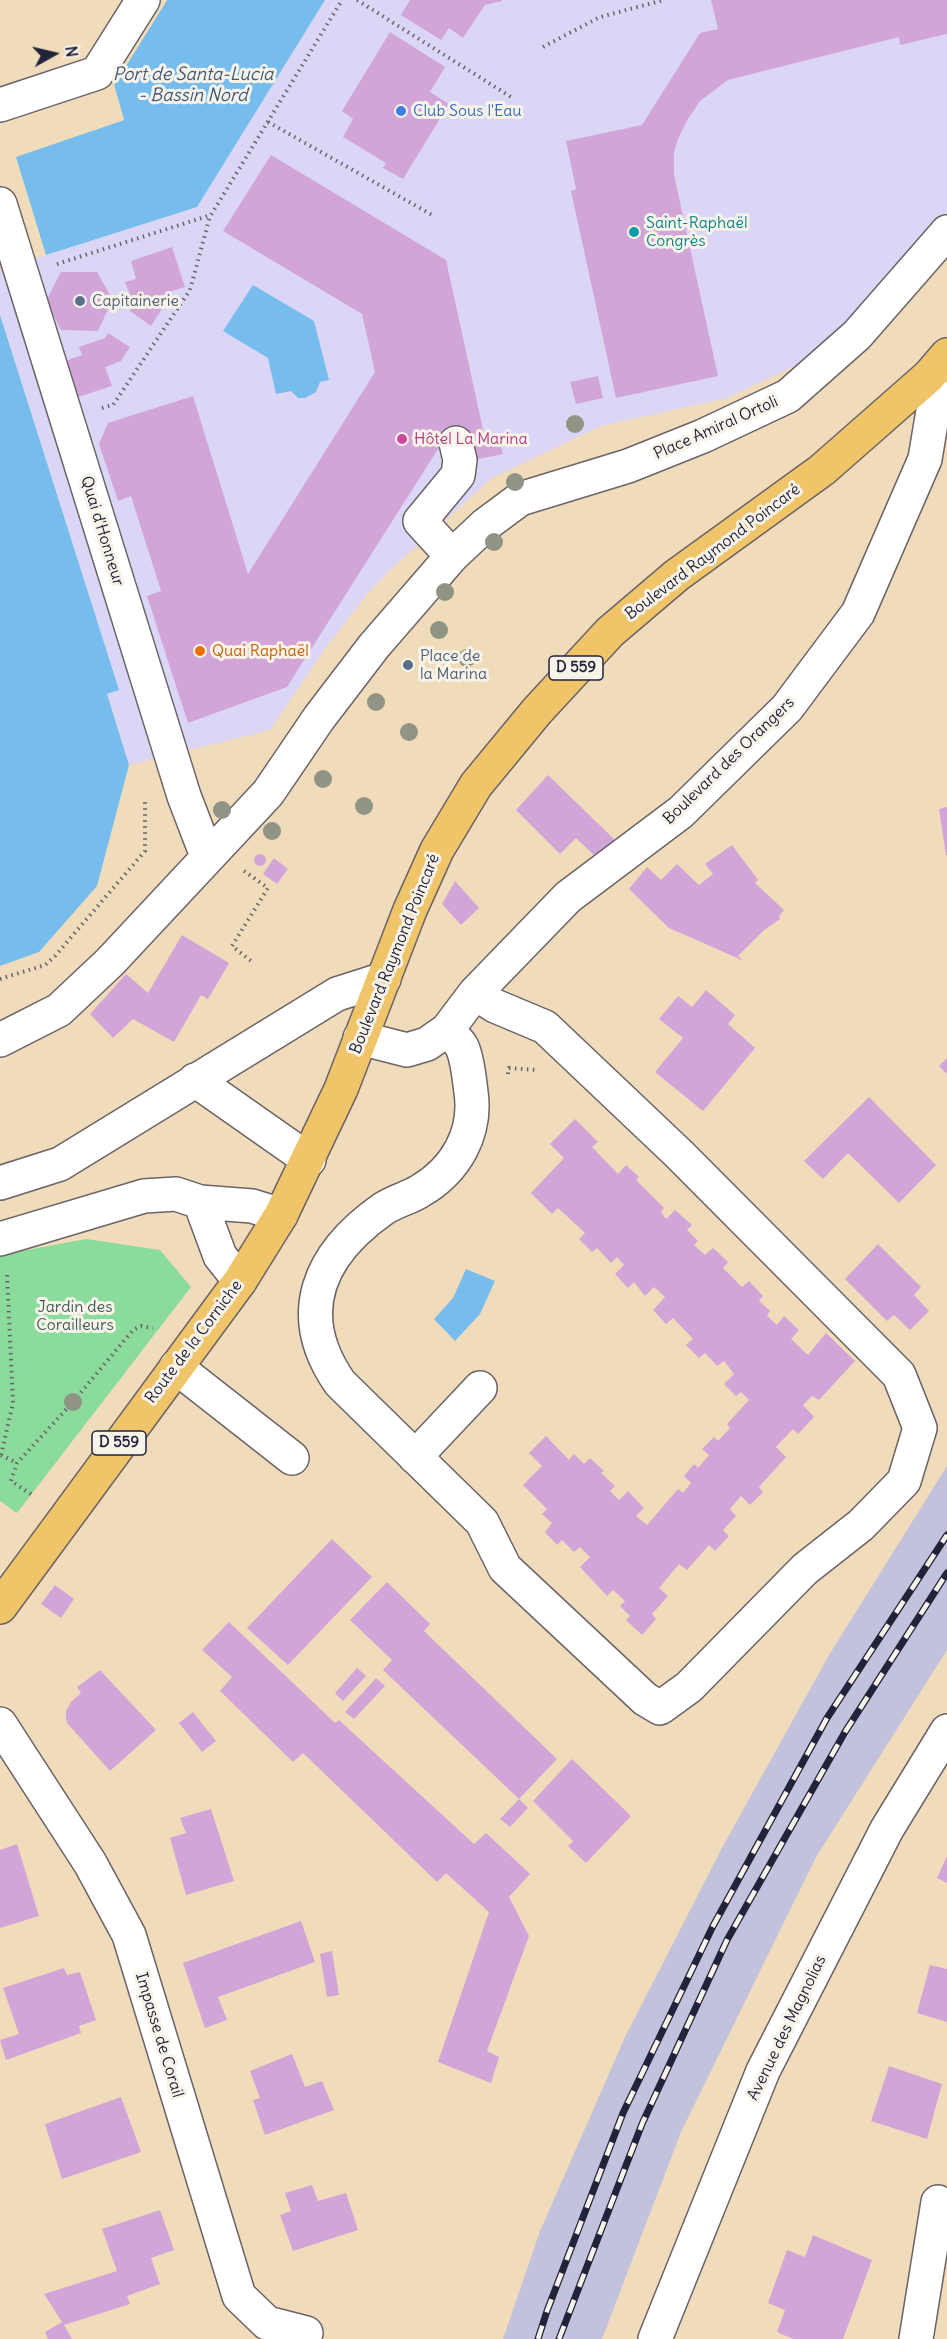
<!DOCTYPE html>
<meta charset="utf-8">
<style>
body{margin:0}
#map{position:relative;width:947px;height:2339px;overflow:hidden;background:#f0dcba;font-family:Delius,sans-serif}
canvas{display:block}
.north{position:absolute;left:24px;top:24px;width:60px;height:60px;-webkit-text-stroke:4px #f7f3e8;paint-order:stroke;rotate:82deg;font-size:16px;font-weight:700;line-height:24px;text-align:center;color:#22223b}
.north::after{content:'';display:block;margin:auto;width:21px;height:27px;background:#22223b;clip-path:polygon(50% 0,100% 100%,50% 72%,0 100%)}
</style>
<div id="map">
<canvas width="947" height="2339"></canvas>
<div class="north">N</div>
</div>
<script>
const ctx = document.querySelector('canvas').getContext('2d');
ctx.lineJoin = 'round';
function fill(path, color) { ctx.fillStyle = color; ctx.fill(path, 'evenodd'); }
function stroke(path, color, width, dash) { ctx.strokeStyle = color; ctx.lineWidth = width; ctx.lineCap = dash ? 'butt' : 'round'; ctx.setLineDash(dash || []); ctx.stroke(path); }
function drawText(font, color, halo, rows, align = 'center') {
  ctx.font = font + ' Delius,sans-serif'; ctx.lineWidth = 6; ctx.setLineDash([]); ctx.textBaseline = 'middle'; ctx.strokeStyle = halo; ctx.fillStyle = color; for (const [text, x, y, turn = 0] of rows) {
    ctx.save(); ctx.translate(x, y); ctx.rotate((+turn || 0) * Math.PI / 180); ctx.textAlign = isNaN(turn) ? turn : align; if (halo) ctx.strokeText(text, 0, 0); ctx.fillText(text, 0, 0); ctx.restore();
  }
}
const built = new Path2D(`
 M 325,0 L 947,0 L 947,212 L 850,323 L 803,362 L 727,398 L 601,426 L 492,478 L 390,570 L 367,594 L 324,650 L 270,730 L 129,765 L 107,694 L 118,690 L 0,315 L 0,270 L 197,206 Z`);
const industrial = new Path2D(`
 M 947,1466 L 947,1650 L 816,1857 L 681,2132 L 602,2339 L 503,2339 L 540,2231 L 625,2037 L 723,1846 L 829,1655 Z`);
const green = new Path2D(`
 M 86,1239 L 160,1250 L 191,1287 L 17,1513 L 0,1501 L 0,1255 Z`);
const water = new Path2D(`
 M 167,0 L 325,0 L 197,207 L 46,255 L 16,157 L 124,120 L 114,85 Z
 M 253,285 L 314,321 L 329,380 L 320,382 L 316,392 L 305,398 L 298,398 L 291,391 L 276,394 L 268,358 L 223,331 Z
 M 0,315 L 119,690 L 107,694 L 129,765 L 97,886 L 39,952 L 0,966 Z
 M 466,1269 L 495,1281 L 480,1314 L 455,1341 L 434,1319 L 453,1298 Z`);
const pier = new Path2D(`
 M 164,0 L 167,0 L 114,85 L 124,120 L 13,157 L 15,154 L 121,118 L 111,84 Z`);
const building = new Path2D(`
 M 410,0 L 502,0 L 502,1 L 485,5 L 463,38 L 449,28 L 441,40 L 401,15 Z
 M 711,0 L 947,0 L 947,34 L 900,45 L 899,37 L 728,80 L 700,101 L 688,119 L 678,139 L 674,152 L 674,175 L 718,376 L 616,398 L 571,191 L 576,189 L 566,141 L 642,125 L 700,33 L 718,29 Z
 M 390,32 L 445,67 L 430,92 L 449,104 L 403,179 L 383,168 L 386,163 L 343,137 L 353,119 L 342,111 Z
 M 271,155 L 446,260 L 484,434 L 438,449 L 287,687 L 188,723 L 147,596 L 161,591 L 131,496 L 118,501 L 99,444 L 108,423 L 193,396 L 248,574 L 375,372 L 362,314 L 223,231 Z
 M 172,247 L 185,287 L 164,293 L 167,301 L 151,326 L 130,311 L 134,305 L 125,282 L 136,279 L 131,261 Z
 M 61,272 L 97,272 L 114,302 L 110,305 L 98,331 L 61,330 L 46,301 Z
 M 108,333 L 130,347 L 121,361 L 105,367 L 112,386 L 78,397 L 65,361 L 82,355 L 79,347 L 105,338 Z
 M 598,376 L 603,398 L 576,404 L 570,382 Z
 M 499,440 L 503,454 L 474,460 L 472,447 Z
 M 548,775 L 616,841 L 595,856 L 576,838 L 560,854 L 516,810 Z
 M 947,807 L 947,855 L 946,855 L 939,809 Z
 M 732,845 L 758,880 L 755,883 L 784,910 L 779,916 L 780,919 L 763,931 L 738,956 L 744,961 L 669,928 L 629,889 L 647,867 L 661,880 L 677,864 L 699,885 L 713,874 L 705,864 Z
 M254 860a6 6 0 1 1 12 0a6 6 0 1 1-12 0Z
 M 274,858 L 288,869 L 277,884 L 263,874 Z
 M 455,881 L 479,908 L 461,925 L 442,904 Z
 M 182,935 L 229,963 L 208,999 L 201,995 L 174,1042 L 133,1019 L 113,1038 L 90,1014 L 126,974 L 148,993 Z
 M 706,990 L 735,1015 L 728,1024 L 755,1048 L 703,1111 L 655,1072 L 683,1038 L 659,1019 L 678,996 L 692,1007 Z
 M 947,1058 L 947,1074 L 939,1066 Z
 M 869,1097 L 936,1165 L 899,1203 L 848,1153 L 823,1179 L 804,1161 Z
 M 575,1119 L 598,1142 L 592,1147 L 618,1174 L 626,1165 L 639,1177 L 636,1180 L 664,1208 L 661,1212 L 666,1219 L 675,1210 L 692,1225 L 687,1230 L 698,1241 L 694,1245 L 705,1255 L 713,1248 L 728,1262 L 723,1268 L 742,1287 L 749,1281 L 763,1296 L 759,1301 L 770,1311 L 767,1316 L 777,1325 L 784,1316 L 799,1330 L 791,1339 L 808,1355 L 826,1333 L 855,1361 L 819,1400 L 812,1396 L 803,1405 L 814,1417 L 798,1434 L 793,1429 L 776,1447 L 786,1457 L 759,1487 L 763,1492 L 750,1505 L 741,1496 L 730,1509 L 736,1516 L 723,1530 L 729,1536 L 715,1551 L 709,1545 L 687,1570 L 679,1564 L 659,1588 L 668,1596 L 652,1614 L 656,1619 L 642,1635 L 626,1620 L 630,1616 L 620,1606 L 625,1601 L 613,1590 L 607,1596 L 580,1567 L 590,1557 L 580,1547 L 574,1552 L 562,1540 L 557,1545 L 545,1532 L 552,1523 L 542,1514 L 547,1509 L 523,1485 L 542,1466 L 529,1453 L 546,1436 L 569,1460 L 574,1454 L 584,1464 L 590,1458 L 604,1471 L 601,1473 L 615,1486 L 610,1491 L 619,1500 L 628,1491 L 644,1508 L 636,1516 L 647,1525 L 678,1489 L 683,1493 L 691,1483 L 684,1476 L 694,1464 L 698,1468 L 709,1455 L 702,1449 L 714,1437 L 718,1441 L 730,1428 L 727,1424 L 749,1400 L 741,1392 L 736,1396 L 724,1384 L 734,1374 L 724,1361 L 717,1366 L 705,1353 L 699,1358 L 686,1345 L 693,1339 L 673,1318 L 666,1324 L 653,1310 L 665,1297 L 654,1287 L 645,1296 L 634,1282 L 628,1288 L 615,1274 L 624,1265 L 617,1257 L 611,1263 L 597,1248 L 592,1252 L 579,1239 L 585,1233 L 558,1208 L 552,1214 L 531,1193 L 564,1158 L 550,1144 Z
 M 878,1244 L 921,1287 L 914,1295 L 929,1311 L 910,1330 L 894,1315 L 887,1321 L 845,1279 Z
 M 332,1539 L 372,1577 L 288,1665 L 247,1628 Z
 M 387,1582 L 430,1624 L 424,1631 L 557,1759 L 519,1799 L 383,1670 L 392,1660 L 350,1620 Z
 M 55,1585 L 74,1599 L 61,1618 L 41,1604 Z
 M 229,1622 L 335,1723 L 339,1720 L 474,1844 L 486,1833 L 530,1874 L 509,1897 L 529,1936 L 487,2051 L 499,2057 L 491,2083 L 438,2062 L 489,1912 L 446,1873 L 437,1882 L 303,1753 L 293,1762 L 220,1691 L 232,1677 L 202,1650 Z
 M 357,1668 L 366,1676 L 343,1701 L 335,1693 Z
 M 100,1670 L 156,1730 L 110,1771 L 67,1723 L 66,1717 L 66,1711 L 71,1702 L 81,1693 L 77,1687 Z
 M 376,1678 L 385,1686 L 354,1719 L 345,1712 Z
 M 193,1712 L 216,1741 L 202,1752 L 179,1723 Z
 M 572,1759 L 631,1816 L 586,1863 L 568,1846 L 573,1841 L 533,1801 Z
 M 519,1799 L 528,1808 L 510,1827 L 500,1819 Z
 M 211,1809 L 234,1881 L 186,1895 L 170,1838 L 186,1833 L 180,1818 Z
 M 17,1844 L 39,1916 L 0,1928 L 0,1850 Z
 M 947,1856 L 947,1883 L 937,1878 Z
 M 301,1921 L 315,1962 L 218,1997 L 227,2020 L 205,2028 L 183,1963 Z
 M 332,1951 L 339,1995 L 327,1997 L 320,1954 Z
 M 930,1965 L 947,1969 L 947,2022 L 917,2013 Z
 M 64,1968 L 67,1975 L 80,1972 L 96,2020 L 79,2026 L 81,2033 L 6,2060 L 0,2040 L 19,2034 L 3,1988 Z
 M 292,2054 L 305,2087 L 322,2081 L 334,2110 L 265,2135 L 253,2100 L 260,2098 L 250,2071 Z
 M 889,2066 L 942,2084 L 927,2139 L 871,2121 Z
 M 121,2097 L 141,2152 L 62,2179 L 45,2124 Z
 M 312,2185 L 318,2201 L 346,2193 L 358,2230 L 293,2251 L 280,2215 L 291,2211 L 285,2193 Z
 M 160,2210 L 174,2250 L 151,2258 L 160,2284 L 127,2296 L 130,2304 L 64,2325 L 72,2339 L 48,2339 L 45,2332 L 62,2322 L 44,2294 L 117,2271 L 102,2229 Z
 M 813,2235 L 872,2260 L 843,2339 L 793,2339 L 777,2332 L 785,2310 L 768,2303 L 787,2250 L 805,2257 Z`);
const path = new Path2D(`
 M 357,0 L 511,97
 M 543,47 L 600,17 L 664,0
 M 268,122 L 434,216
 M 57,264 L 211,215 L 342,0
 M 102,408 L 113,405 L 190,290 L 210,216
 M 244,871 L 268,888 L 232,946 L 251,961
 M 0,979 L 45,965 L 55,956 L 145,851 L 145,802
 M 508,1074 L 509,1068 L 537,1070
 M 1,1455 L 13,1403 L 7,1274
 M 1,1455 L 17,1463
 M 31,1494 L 11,1481 L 17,1463 L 73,1402 L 133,1330 L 141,1326 L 153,1328`);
const minor = new Path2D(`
 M 0,105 L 97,73 L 143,0
 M 0,204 L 184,796 L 207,856
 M 452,556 L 420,521 L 458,475 L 460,460 L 456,443
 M 447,1030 C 451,1035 459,1041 462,1047 C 468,1060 469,1078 471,1092 C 477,1133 456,1170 420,1191 C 409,1198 395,1201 383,1209 C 319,1254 292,1314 340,1383 L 482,1522 L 505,1568 L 645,1699 L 660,1708 L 689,1687 L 805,1569 L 861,1525 L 904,1481 L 920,1428 L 899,1375 L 679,1154 L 545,1027 L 495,1006 L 475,993
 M 360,1038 L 407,1050 L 427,1044 L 447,1030 L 475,993 L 568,897 L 681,812 L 787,708 L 858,613 L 925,459 L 934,405 L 929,376
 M 0,1040 L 59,1010 L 110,962 L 268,793 L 319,718 L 374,646 L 452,556 L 485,525 L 520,499 L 628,466 L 703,436 L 788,396 L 857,335 L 947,232
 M 195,1080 L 309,1160
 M 0,1183 L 60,1164 L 337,994 L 384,979
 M 200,1202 L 220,1256 L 240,1281
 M 0,1239 L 144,1196 L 176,1194 L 200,1202 L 252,1206 L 281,1215
 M 176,1367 L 292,1458
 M 415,1457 L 480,1388
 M 0,1724 L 90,1863 L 129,1935 L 239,2296 L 267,2323 L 306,2333
 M 655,2339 L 763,2071 L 887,1829 L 947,1731
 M 916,2339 L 938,2202`);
const major = new Path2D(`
 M 0,1607 L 240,1281 L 281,1215 L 341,1089 L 410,910 L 437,850 L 476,785 L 537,711 L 610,632 L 677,575 L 822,470 L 929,376 L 947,355`);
const rail = new Path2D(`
 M 538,2339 L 547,2311 L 623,2113 L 713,1926 L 827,1718 L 947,1535
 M 559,2339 L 642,2124 L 727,1940 L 845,1732 L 947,1573`);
const trees = [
 [575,424],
 [515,482],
 [494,542],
 [445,592],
 [439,630],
 [467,658],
 [376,702],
 [409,732],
 [323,779],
 [364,806],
 [222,810],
 [272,831],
 [73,1402]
];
const markers = [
 [401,111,6,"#3f7fe0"],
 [634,232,6,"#0f9aa8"],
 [80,301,6,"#5c6f8a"],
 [402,439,6,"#d1479c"],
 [200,651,6,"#e8710a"],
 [408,665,6,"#5c6f8a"]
];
const shields = [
 [576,668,54],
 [119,1443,54]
];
const shieldNames = [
 ["D 559",576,668],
 ["D 559",119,1443]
];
const shopNames = [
 ["Club Sous l'Eau",413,111]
];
const cultureNames = [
 ["Saint-Raphaël",646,223],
 ["Congrès",646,241]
];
const serviceNames = [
 ["Capitainerie",92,301],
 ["Place de",420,656],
 ["la Marina",420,674]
];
const streetNames = [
 ["Place Amiral Ortoli",716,428,-24],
 ["Quai d'Honneur",102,531,73],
 ["Boulevard Raymond Poincaré",713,552,-37],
 ["Boulevard des Orangers",729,761,-44],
 ["Boulevard Raymond Poincaré",395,954,-68],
 ["Route de la Corniche",194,1342,-53],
 ["Avenue des Magnolias",787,2028,-64],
 ["Impasse de Corail",159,2035,73]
];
const hotelNames = [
 ["Hôtel La Marina",414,439]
];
const foodNames = [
 ["Quai Raphaël",212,651]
];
const parkNames = [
 ["Jardin des",75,1307],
 ["Corailleurs",75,1325]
];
const waterNames = [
 ["Port de Santa-Lucia",193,75],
 ["- Bassin Nord",193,96]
];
fill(built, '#dcd6f6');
fill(industrial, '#c2c2dc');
fill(green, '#8adb9c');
fill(water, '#76bded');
fill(pier, '#f0dcba');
fill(building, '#d2a5d8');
stroke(minor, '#6a6367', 36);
stroke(major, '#6a6367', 36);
stroke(path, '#6a6367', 4, [1.5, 4.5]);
stroke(minor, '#fff', 33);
stroke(major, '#f0c469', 33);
stroke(rail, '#22223b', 7);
stroke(rail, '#f7f3e8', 4.5, [14]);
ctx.fillStyle = '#909484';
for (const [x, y] of trees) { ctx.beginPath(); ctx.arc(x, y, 9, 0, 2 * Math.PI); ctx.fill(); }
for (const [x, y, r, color] of markers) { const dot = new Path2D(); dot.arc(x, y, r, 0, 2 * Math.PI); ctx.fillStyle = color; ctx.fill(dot); stroke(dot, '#f7f3e8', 2); }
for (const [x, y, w] of shields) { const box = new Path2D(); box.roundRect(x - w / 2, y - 12, w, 24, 4.5); ctx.fillStyle = '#f7f3e8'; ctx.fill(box); stroke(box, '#22223b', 1.5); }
drawText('bold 15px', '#22223b', null, shieldNames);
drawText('16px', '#366cbe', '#f7f3e8', shopNames, 'left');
drawText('16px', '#0d838f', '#f7f3e8', cultureNames, 'left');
drawText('16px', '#4e5e75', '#f7f3e8', serviceNames, 'left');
drawText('16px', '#22223b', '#f7f3e8', streetNames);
drawText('16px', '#b23c85', '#f7f3e8', hotelNames, 'left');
drawText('16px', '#c56008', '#f7f3e8', foodNames, 'left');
drawText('16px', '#415a58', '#f7f3e8', parkNames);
drawText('italic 18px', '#3f5879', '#f7f3e8', waterNames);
</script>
